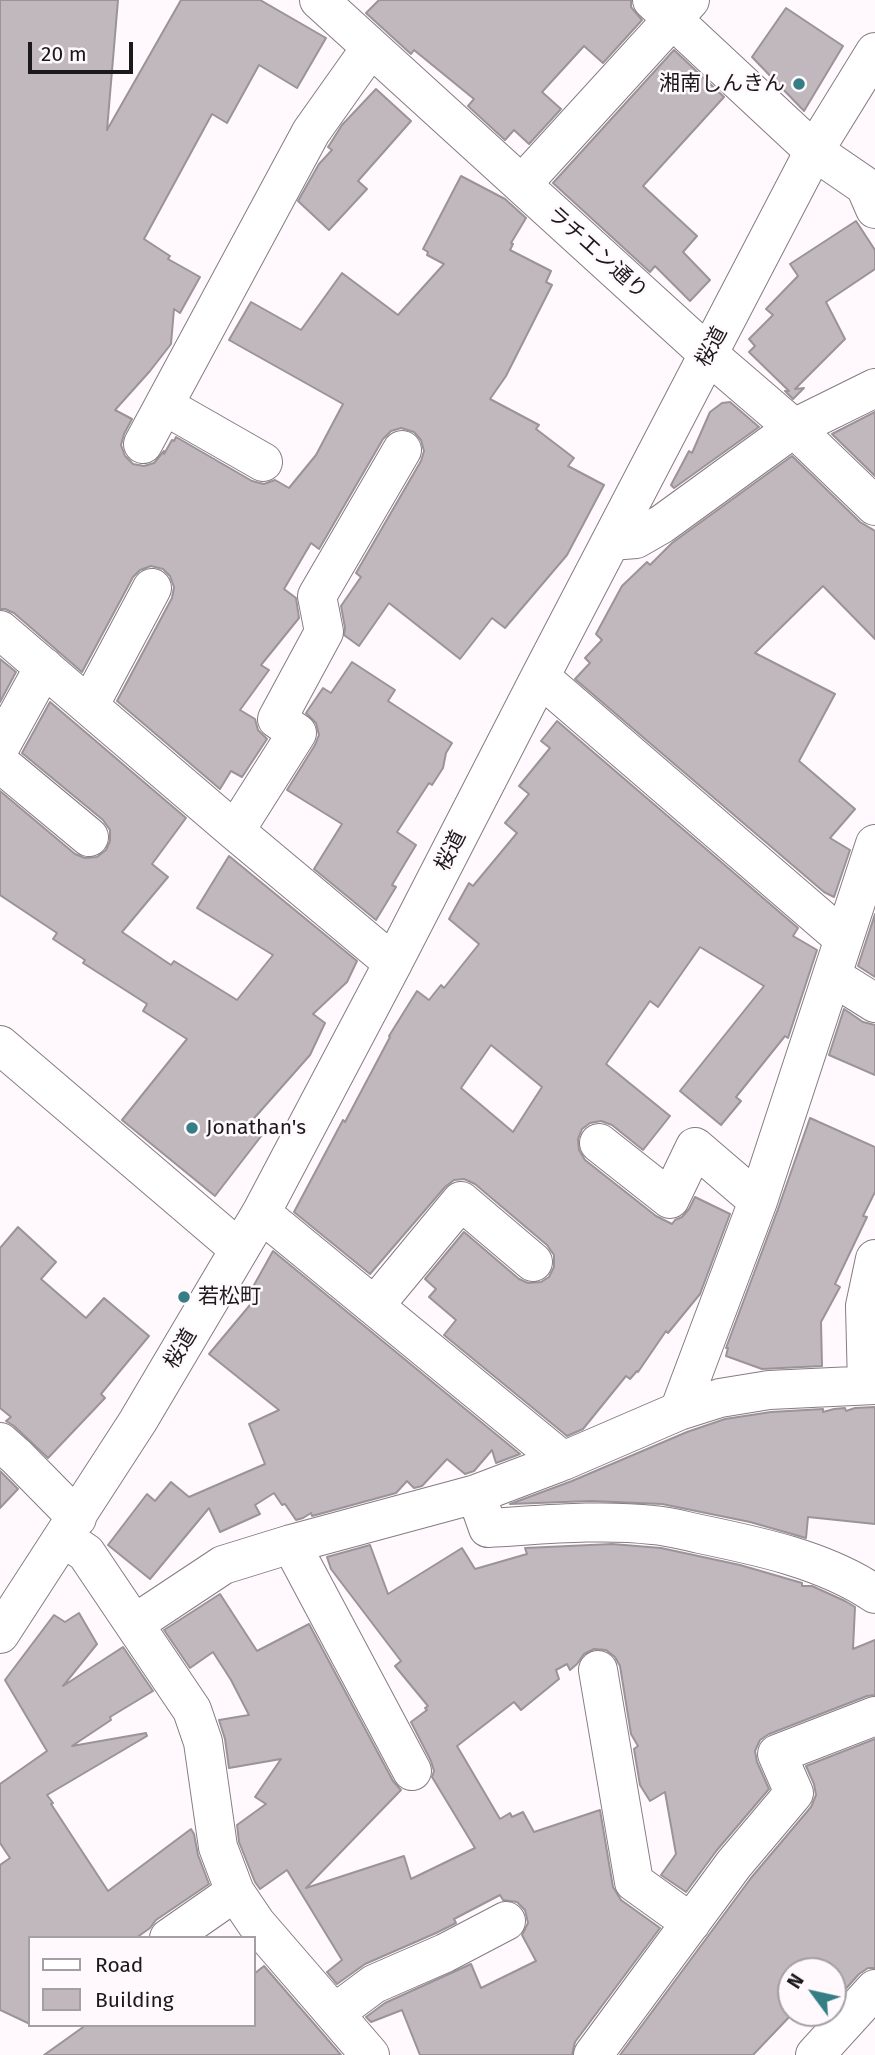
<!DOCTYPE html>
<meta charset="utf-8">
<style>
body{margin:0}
#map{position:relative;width:875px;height:2055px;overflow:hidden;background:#fff9fd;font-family:"Fira Sans",sans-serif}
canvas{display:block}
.legend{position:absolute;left:28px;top:1936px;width:228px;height:91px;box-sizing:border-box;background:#fff9fd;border:2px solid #a49fa3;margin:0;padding:9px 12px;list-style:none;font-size:21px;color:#1c191b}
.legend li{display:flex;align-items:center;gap:14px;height:35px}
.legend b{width:35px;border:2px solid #a49fa3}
.north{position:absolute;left:777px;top:1957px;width:70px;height:70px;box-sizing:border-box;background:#fff9fd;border:2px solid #a49fa3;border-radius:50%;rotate:303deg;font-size:19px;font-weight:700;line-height:28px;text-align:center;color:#1c191b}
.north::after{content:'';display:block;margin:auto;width:24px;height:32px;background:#367e85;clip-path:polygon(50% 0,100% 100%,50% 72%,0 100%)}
.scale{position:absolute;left:28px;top:42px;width:105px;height:32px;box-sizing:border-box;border:4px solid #1c191b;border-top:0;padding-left:9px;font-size:21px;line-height:24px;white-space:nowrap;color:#1c191b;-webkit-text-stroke:5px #fff9fd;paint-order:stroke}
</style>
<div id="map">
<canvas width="875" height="2055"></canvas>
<ul class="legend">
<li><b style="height:9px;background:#fff"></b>Road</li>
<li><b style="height:19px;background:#c1b8bd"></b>Building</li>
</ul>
<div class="north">N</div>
<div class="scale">20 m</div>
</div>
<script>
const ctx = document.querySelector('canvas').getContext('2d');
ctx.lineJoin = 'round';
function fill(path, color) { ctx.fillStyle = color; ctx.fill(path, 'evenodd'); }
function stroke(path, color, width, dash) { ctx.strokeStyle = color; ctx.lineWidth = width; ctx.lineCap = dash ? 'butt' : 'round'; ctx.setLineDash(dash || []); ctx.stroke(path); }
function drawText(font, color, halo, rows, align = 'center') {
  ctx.font = font + ' "Fira Sans","Noto Sans JP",sans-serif'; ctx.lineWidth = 5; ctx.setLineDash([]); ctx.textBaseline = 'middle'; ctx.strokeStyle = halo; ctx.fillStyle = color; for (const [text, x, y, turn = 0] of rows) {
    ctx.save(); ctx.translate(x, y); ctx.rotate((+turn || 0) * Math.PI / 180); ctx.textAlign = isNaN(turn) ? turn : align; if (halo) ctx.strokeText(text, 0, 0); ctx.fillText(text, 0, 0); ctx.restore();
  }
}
const building = new Path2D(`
 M 0,0 L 118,0 L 107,130 L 181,0 L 260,0 L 326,38 L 297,88 L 259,65 L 227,123 L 212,114 L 144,239 L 170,256 L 168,259 L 200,277 L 180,313 L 174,309 L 171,344 L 150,371 L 115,410 L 132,419 L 124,434 L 121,445 L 125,456 L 133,464 L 144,466 L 154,463 L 164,451 L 164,454 L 172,440 L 174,441 L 176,437 L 252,481 L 264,484 L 275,480 L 289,488 L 316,455 L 343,404 L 229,340 L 251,302 L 301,330 L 342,273 L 398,315 L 444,264 L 427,255 L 428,252 L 423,249 L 461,176 L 505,199 L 526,218 L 511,243 L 513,244 L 510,250 L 551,271 L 546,282 L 552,285 L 506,376 L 490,399 L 539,425 L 536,429 L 574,458 L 568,466 L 604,485 L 567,555 L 505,628 L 492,618 L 460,659 L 389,603 L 359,646 L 344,635 L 345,628 L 341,606 L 361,577 L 356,573 L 421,461 L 424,451 L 421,440 L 414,432 L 401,428 L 391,431 L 383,439 L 319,549 L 311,543 L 284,589 L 296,598 L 299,618 L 261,665 L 269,670 L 240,710 L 255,719 L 258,730 L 267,739 L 242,777 L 231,771 L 220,789 L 117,701 L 172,598 L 174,587 L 170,576 L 163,569 L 151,566 L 140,570 L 133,577 L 82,672 L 14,613 L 5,609 L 0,609 Z
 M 379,0 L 631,0 L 631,7 L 642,20 L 603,63 L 584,46 L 542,92 L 561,109 L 529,144 L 514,130 L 505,140 L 468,106 L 474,99 L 414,50 L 411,54 L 366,13 Z
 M 786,8 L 843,46 L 804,111 L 752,57 Z
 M 674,50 L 724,97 L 643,186 L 697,236 L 683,252 L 710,280 L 690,301 L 655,266 L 650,272 L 553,183 Z
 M 376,89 L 411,121 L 358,181 L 367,189 L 329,230 L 298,201 L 319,164 L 332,150 L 328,147 L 330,144 L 342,125 Z
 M 856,221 L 875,250 L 875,269 L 826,302 L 845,339 L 795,389 L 804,388 L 793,399 L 785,391 L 789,391 L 749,352 L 755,346 L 749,339 L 773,315 L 766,309 L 798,276 L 790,264 Z
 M 730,402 L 759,427 L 674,488 L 671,485 L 689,451 L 692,453 L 710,412 L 722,403 Z
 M 875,412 L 875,476 L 832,434 Z
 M 792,456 L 860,522 L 875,531 L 875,639 L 823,586 L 755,653 L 835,694 L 799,761 L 855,809 L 830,838 L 850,850 L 834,897 L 824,892 L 575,679 L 590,663 L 585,658 L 602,640 L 596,634 L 622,586 L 647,562 L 650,565 L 672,543 Z
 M 0,659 L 16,672 L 0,702 Z
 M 352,662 L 395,690 L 388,701 L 452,743 L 446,753 L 443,768 L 432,785 L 429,783 L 397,832 L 416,845 L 392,885 L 396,887 L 376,920 L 314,869 L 342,824 L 287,790 L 315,745 L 319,735 L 316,723 L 306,713 L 323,688 L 331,693 Z
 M 50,702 L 186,818 L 152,864 L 168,877 L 122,932 L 171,965 L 174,961 L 237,1000 L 273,955 L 197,908 L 229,856 L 357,961 L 347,982 L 313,1014 L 325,1023 L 310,1055 L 249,1124 L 262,1135 L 215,1196 L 122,1120 L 187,1039 L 143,1011 L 147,1004 L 83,963 L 85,960 L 53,939 L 57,933 L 0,895 L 0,791 L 75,854 L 85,858 L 97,857 L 106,850 L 110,841 L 110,830 L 103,820 L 22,753 Z
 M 557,721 L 798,928 L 793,936 L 817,950 L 788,1038 L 785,1036 L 736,1097 L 741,1101 L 721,1125 L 680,1091 L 764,986 L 700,947 L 658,1007 L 650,1001 L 606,1064 L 670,1116 L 643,1150 L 612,1125 L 601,1121 L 590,1123 L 582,1129 L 578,1139 L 579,1150 L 585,1160 L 656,1216 L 672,1224 L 675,1220 L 682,1217 L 689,1209 L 695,1197 L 730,1214 L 700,1294 L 668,1333 L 666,1331 L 638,1372 L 637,1371 L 630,1379 L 626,1376 L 583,1429 L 567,1436 L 444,1335 L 456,1320 L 429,1297 L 436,1289 L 425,1279 L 464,1232 L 519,1279 L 528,1283 L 541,1282 L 549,1277 L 554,1267 L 554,1255 L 547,1245 L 475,1184 L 464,1179 L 454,1180 L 445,1187 L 370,1274 L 294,1212 L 343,1120 L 345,1122 L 390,1037 L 389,1036 L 417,991 L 429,1000 L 441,985 L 444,988 L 479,944 L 449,919 L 469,883 L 473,886 L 517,833 L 505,823 L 529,794 L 519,786 L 550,748 L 541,741 ZM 491,1045 L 542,1087 L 513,1132 L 461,1088 Z
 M 875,914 L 875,977 L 858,966 Z
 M 844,1009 L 863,1022 L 875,1025 L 875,1075 L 829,1055 Z
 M 810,1118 L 875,1147 L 875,1192 L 863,1216 L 867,1217 L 835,1284 L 840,1287 L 821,1322 L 822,1366 L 762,1369 L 726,1356 L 728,1348 L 726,1348 L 778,1209 Z
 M 18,1227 L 56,1262 L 41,1279 L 86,1318 L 104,1298 L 149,1336 L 101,1394 L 105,1398 L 48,1458 L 14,1426 L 6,1421 L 11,1417 L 0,1408 L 0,1248 Z
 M 273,1251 L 520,1454 L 496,1463 L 492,1450 L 474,1471 L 465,1474 L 447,1459 L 422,1486 L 414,1488 L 407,1481 L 396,1493 L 312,1516 L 311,1513 L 303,1518 L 296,1520 L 285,1504 L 282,1505 L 274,1493 L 255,1505 L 260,1514 L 220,1532 L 209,1508 L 150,1579 L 108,1545 L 147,1494 L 155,1501 L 171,1482 L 189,1497 L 265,1464 L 249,1424 L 279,1410 L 209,1354 L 255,1299 L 249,1294 Z
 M 875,1407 L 875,1524 L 808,1517 L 806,1538 L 750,1522 L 662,1504 L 591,1501 L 510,1504 L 572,1481 L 687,1432 L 725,1419 L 771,1412 L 823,1409 L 823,1412 L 834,1409 L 845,1408 L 846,1411 L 855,1408 Z
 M 0,1471 L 18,1489 L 0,1508 Z
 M 612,1544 L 661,1548 L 740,1565 L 802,1583 L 802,1586 L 812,1586 L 845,1601 L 855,1607 L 853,1649 L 875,1640 L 875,1695 L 867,1696 L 769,1734 L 760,1740 L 755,1751 L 757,1762 L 769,1789 L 717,1850 L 686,1892 L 661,1875 L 676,1854 L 665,1792 L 650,1801 L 640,1785 L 634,1749 L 638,1746 L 631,1734 L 620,1666 L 615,1657 L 606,1650 L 594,1649 L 584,1654 L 577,1664 L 570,1670 L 567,1664 L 556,1670 L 559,1679 L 521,1710 L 514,1702 L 457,1746 L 500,1819 L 510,1813 L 512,1817 L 523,1812 L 534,1832 L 600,1810 L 613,1887 L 621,1900 L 660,1928 L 575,2042 L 572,2055 L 420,2055 L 402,2010 L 371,2022 L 366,2017 L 385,2003 L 471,1964 L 481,1988 L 536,1961 L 522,1935 L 528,1923 L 525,1910 L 517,1902 L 503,1900 L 500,1895 L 454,1919 L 456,1923 L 436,1933 L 365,1964 L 337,1984 L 327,1972 L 342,1960 L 287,1870 L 260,1889 L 255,1882 L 239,1842 L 237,1825 L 266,1804 L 255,1797 L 281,1759 L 229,1768 L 225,1739 L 219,1720 L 249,1715 L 231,1680 L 213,1652 L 190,1668 L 164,1630 L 220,1594 L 257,1651 L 309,1624 L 393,1781 L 401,1790 L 306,1888 L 404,1856 L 411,1879 L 475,1848 L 432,1777 L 434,1771 L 431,1761 L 411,1722 L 427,1710 L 425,1708 L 428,1706 L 395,1666 L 401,1661 L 331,1569 L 327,1557 L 370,1545 L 388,1594 L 462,1548 L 475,1569 L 527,1554 L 525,1548 Z
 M 79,1613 L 97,1644 L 63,1686 L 123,1647 L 153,1691 L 110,1717 L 111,1720 L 72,1746 L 146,1733 L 147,1736 L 47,1795 L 53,1803 L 51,1804 L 108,1891 L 191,1829 L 194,1834 L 198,1855 L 209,1884 L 156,1920 L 150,1928 L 136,1938 L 30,1938 L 30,2024 L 0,2010 L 0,1865 L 10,1858 L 0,1843 L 0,1784 L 47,1751 L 5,1680 L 54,1615 L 65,1622 Z
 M 875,1739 L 875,1968 L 868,1968 L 859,1974 L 842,1993 L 833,1984 L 833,1971 L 791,1971 L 791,2013 L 793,2013 L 753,2055 L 620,2055 L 751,1878 L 811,1807 L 816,1795 L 814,1784 L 806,1766 Z
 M 264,1966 L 341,2055 L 44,2055 L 86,2025 L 254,2025 L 254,1974 Z`);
const minor = new Path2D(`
 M 319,0 L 708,354 L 794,428 L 875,506
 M 652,0 L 814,151 L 865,186 L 875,209
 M 522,184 L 690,0
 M 165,406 L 263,462
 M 143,444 L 311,132 L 362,60 L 372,49
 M 611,541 L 636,539 L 662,524 L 794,428 L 875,388
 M 0,630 L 235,831 L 393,963
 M 540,677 L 844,939
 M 89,706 L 152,588
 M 0,747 L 44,667
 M 0,763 L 89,837
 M 235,831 L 297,733 L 277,719 L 324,632 L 317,596 L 402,450
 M 832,976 L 875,1003
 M 0,1045 L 239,1249
 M 599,1143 L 670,1199 L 695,1147 L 758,1201
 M 261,1213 L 563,1461
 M 375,1305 L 461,1201 L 533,1262
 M 867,1385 L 865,1306 L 875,1259
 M 679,1411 L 758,1201 L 875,844
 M 0,1442 L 17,1457 L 77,1518
 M 476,1494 L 488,1528 C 542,1525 599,1519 653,1525 C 669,1526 685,1531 700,1534 C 758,1546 825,1560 875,1594
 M 64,1538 L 86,1553 L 192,1710 L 203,1742 L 218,1847 L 235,1892 L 256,1923 L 370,2055
 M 291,1544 L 412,1771
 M 134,1624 L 223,1565 L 291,1544 L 476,1494 L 563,1461 L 679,1411 L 720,1398 L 769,1390 L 875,1385
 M 0,1634 L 138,1421 L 261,1213 L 393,963 L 540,677 L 814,151 L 875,52
 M 598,1670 L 634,1882 L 691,1923
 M 169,1938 L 235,1892
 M 335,2013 L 374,1984 L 445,1953 L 506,1921
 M 593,2055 L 734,1864 L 794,1793 L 777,1754 L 875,1716
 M 815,2055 L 875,1989`);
const markers = [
 [799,84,7,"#367e85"],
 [192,1128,7,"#367e85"],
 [184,1297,7,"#367e85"]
];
const poiNames = [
 ["湘南しんきん",785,84,"right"],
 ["Jonathan's",206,1128],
 ["若松町",198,1297]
];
const streetNames = [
 ["ラチエン通り",597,253,42],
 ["桜道",712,347,-62],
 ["桜道",451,851,-63],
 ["桜道",181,1349,-59]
];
fill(building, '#c1b8bd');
stroke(building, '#9b9398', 2);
stroke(minor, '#857c82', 40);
stroke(minor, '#fff', 38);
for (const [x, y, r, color] of markers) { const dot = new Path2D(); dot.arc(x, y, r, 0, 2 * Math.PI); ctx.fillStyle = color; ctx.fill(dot); stroke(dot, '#fff9fd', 2.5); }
drawText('21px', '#1c191b', '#fff9fd', poiNames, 'left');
drawText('21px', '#1c191b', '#fff9fd', streetNames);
</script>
